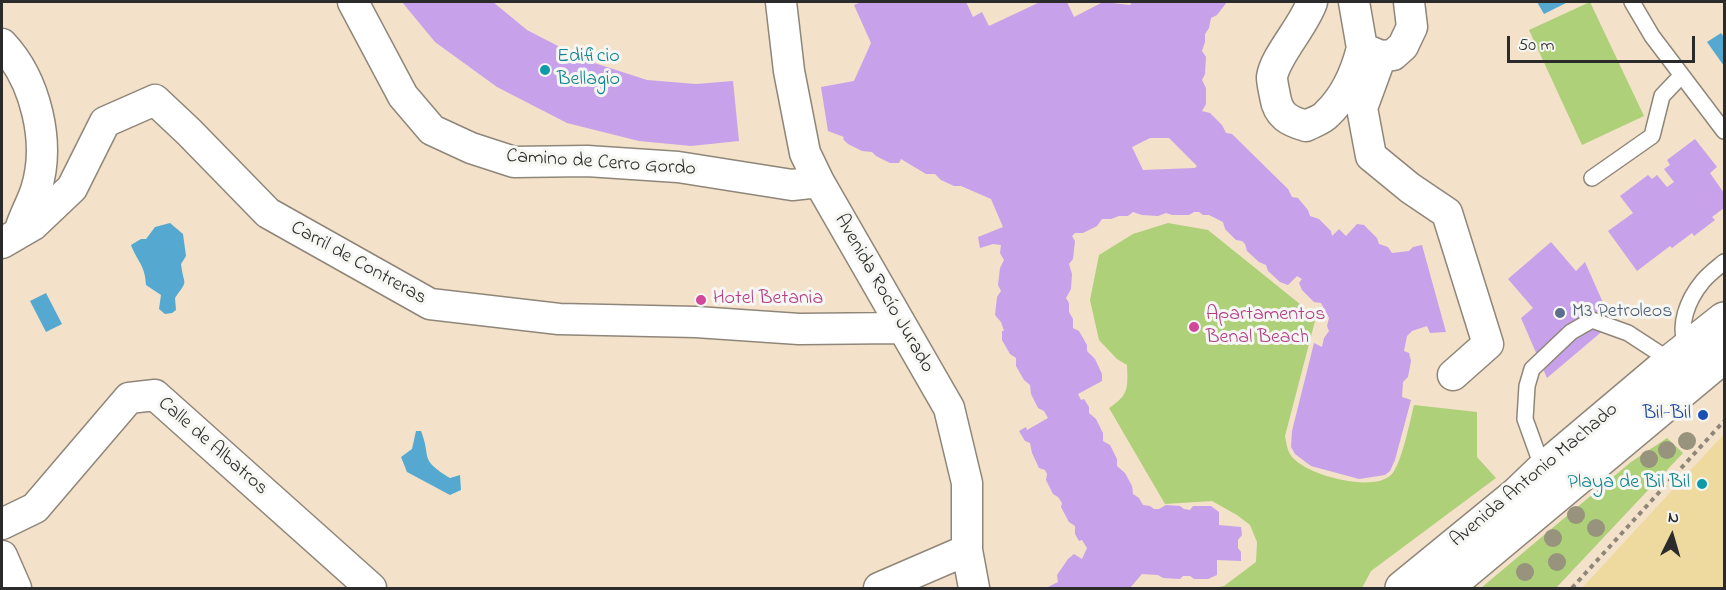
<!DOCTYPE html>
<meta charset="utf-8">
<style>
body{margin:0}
#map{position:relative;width:1726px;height:590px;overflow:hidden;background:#f3e1c9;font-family:"Indie Flower",sans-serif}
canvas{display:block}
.frame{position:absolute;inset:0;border:3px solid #2b2b2b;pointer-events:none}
.north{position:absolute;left:1642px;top:506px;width:60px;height:60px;-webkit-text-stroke:4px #f6f6f2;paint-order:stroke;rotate:5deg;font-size:16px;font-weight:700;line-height:24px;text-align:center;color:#2b2b2b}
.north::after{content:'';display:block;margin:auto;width:21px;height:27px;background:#2b2b2b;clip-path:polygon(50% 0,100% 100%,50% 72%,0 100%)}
.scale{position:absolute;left:1507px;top:36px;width:188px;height:27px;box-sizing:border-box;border:3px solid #2b2b2b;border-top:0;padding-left:8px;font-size:18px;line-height:21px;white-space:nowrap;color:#2b2b2b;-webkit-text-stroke:4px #f6f6f2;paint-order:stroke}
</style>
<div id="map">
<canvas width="1726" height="590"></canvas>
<div class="frame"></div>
<div class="north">N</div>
<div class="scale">50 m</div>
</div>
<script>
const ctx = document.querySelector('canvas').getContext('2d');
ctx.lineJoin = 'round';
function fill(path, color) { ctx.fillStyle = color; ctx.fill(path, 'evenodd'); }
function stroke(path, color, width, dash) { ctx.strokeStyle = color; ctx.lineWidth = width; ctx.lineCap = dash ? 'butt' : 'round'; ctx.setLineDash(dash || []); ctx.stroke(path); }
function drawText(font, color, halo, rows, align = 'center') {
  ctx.font = font + ' "Indie Flower",sans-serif'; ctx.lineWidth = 6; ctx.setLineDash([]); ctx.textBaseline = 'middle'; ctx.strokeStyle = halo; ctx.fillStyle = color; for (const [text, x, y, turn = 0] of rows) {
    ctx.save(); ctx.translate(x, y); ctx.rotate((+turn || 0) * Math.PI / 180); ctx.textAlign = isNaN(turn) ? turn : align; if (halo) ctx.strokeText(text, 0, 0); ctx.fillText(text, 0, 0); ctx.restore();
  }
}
const green = new Path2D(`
 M 1590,2 L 1644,116 L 1582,145 L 1529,30 Z
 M 1168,223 L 1208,230 L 1316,317 L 1285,436 C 1286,441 1287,449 1290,454 C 1302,475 1373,493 1391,475 C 1401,466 1410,421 1414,405 L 1477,412 L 1477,457 L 1496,478 L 1371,571 L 1362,588 L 1214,588 L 1224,586 L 1256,562 L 1257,542 L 1250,525 L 1237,515 L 1212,501 L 1165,504 L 1109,408 C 1129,395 1128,388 1127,365 L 1117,359 L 1099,340 L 1090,300 L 1099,255 L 1133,234 Z
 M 1667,438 L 1683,453 L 1556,588 L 1481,588 L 1631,462 Z`);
const sand = new Path2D(`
 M 1724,434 L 1724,588 L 1582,588 Z`);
const water = new Path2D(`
 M 1537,2 L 1568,2 L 1544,14 Z
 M 1721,33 L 1724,37 L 1724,66 L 1707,42 Z
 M 170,223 L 183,234 L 186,256 L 181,264 C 184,288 189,278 175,298 L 176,310 L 172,313 L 165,314 L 159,309 L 161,295 L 146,285 C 145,265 138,263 131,245 L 141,239 L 146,239 L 155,227 Z
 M 46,293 L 62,324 L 46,332 L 30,301 Z
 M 416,431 L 421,431 C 432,459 418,458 450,478 L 460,475 L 461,490 L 450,495 L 407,472 L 401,457 L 412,449 Z`);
const building = new Path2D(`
 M 402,2 L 493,2 L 527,30 L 585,60 L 647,80 L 696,84 L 733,81 L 739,141 L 691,146 L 639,141 L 567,123 L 497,87 L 435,42 Z
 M 861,2 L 966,2 L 973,17 L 982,12 L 989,26 L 1040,2 L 1067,2 L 1074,17 L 1103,2 L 1130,5 L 1132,2 L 1227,2 L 1217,15 L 1211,18 L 1209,28 L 1205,34 L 1205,42 L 1202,51 L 1206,57 L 1205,74 L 1202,80 L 1206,88 L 1206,104 L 1202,111 L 1210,113 L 1222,125 L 1226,133 L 1232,134 L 1288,189 L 1292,197 L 1298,198 L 1308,210 L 1310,216 L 1319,219 L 1331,231 L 1332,236 L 1339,229 L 1346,236 L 1357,224 L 1364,225 L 1377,238 L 1379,244 L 1388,247 L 1392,253 L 1409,251 L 1413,247 L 1422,245 L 1446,332 L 1430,333 L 1427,326 L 1412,331 L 1407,336 L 1404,351 L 1409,353 L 1411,361 L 1408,377 L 1403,382 L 1402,397 L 1411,400 L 1395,460 L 1390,471 L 1385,475 L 1359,479 L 1311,466 L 1295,454 L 1291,447 L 1292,431 L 1314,343 L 1322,347 L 1324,338 L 1329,331 L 1327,326 L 1329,318 L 1321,303 L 1314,302 L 1302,290 L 1299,283 L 1302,279 L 1297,276 L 1288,285 L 1280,282 L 1268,271 L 1266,265 L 1259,262 L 1247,251 L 1245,244 L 1242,241 L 1236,240 L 1225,229 L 1223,222 L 1209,215 L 1203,215 L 1199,212 L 1194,212 L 1189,215 L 1172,215 L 1166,213 L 1158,216 L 1142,215 L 1133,212 L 1128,216 L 1119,216 L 1111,219 L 1102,219 L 1097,226 L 1083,233 L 1075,233 L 1072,236 L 1075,241 L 1073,259 L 1069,264 L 1072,274 L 1071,289 L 1066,298 L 1069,303 L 1069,312 L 1073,319 L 1073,328 L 1079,331 L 1087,345 L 1087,351 L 1095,359 L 1102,374 L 1102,381 L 1078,394 L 1081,400 L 1084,399 L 1089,407 L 1089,413 L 1096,419 L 1103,433 L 1103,441 L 1110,445 L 1117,459 L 1117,466 L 1125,473 L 1132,486 L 1133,494 L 1139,498 L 1143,505 L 1150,506 L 1154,509 L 1159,509 L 1166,505 L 1180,506 L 1184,509 L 1190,510 L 1193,506 L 1211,506 L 1219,512 L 1219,525 L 1241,527 L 1242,535 L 1238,540 L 1238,548 L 1241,552 L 1241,561 L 1217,560 L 1217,575 L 1208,579 L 1194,579 L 1190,576 L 1183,576 L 1180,579 L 1163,578 L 1158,575 L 1142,574 L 1130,588 L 1046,588 L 1058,582 L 1057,575 L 1068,559 L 1074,554 L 1082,559 L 1087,548 L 1082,540 L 1079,541 L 1075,534 L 1075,526 L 1069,522 L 1061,507 L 1062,503 L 1058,497 L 1053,494 L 1046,480 L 1047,474 L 1045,470 L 1039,468 L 1032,453 L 1030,443 L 1025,441 L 1019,431 L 1026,427 L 1027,430 L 1048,418 L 1044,411 L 1038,408 L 1031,394 L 1030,385 L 1024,380 L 1016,366 L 1016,358 L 1010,354 L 1002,340 L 1002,331 L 1004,331 L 1001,322 L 995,315 L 997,297 L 1001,291 L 998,285 L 1000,268 L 1004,260 L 1000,253 L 1001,245 L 993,244 L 980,248 L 978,237 L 1003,227 L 991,199 L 961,186 L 954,186 L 941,180 L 935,174 L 926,174 L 901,159 L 899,163 L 890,163 L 876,156 L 872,152 L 862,151 L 848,144 L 843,139 L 844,137 L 828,131 L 821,87 L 854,81 L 871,43 L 854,5 ZM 1150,138 L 1169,138 L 1197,166 L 1195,168 L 1143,170 L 1132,147 Z
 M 1695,139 L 1717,167 L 1710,173 L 1724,193 L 1724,208 L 1712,217 L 1715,220 L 1694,236 L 1692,233 L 1672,248 L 1670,246 L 1637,271 L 1608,231 L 1633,213 L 1620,196 L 1648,175 L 1652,179 L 1657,175 L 1667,187 L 1674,182 L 1664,169 L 1670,165 L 1667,160 Z
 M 1551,242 L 1576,271 L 1585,262 L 1612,323 L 1547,378 L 1521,318 L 1533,308 L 1508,279 Z`);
const path = new Path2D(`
 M 1572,588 L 1724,421`);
const lane = new Path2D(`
 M 1632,2 L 1652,36 L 1724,131
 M 1592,178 L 1652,136 L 1662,96 L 1681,76
 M 1688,348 C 1676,327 1688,299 1703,281 C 1709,274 1717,268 1724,262
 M 1543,469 L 1525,419 L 1527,386 L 1532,369 L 1571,332 L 1592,320 L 1628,333 L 1671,361`);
const street = new Path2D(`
 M 353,2 L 403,96 L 432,130 L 471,148 L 514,162 L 587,161 L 678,167 L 792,185 L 819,182
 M 781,2 L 789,71 L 805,153 L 819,182 L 949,408 L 967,483 L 967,550 L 974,588
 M 1312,2 C 1304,26 1275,56 1272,77 C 1272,83 1274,90 1275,96 C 1278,116 1289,121 1306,126 C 1313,122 1322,120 1327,114 C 1345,97 1356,72 1362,48
 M 1354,2 L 1362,48 L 1381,56 L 1393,55 L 1403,46 L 1412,27 L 1409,2
 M 2,44 C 36,80 51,143 36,190 C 31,205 23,218 19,233
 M 1381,56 L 1362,108 L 1371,156 L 1410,188 L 1447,213 L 1488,344 L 1453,375
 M 2,243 L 33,225 L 72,188 L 105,122 L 155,100 L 189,132 L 268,213 L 430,304 L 559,319 L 696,322 L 799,329 L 901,328
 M 2,524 L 35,508 L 129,398 L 155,395 L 371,588
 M 2,556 L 16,588
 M 879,588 L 967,550`);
const primary = new Path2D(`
 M 1402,588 L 1517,494 L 1543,469 L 1671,361 L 1724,319
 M 1446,588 L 1724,356`);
const trees = [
 [1687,441],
 [1667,450],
 [1649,459],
 [1576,515],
 [1596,528],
 [1553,538],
 [1557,562],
 [1525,572]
];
const markers = [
 [545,70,6,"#0f9aa8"],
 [701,300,6,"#d1479c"],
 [1560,313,6,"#5c6f8a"],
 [1194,327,6,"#d1479c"],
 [1703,415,6,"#1a4fb4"],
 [1702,484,6,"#0f9aa8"]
];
const cultureNames = [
 ["Edificio",557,58],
 ["Bellagio",557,81],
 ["Playa de Bil Bil",1690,484,"right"]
];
const streetNames = [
 ["Camino de Cerro Gordo",601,164,4],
 ["Carril de Contreras",358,264,29],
 ["Avenida Rocío Jurado",883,294,60],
 ["Calle de Albatros",212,447,41],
 ["Avenida Antonio Machado",1535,476,-40]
];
const hotelNames = [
 ["Hotel Betania",713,300],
 ["Apartamentos",1206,316],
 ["Benal Beach",1206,339]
];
const serviceNames = [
 ["M3 Petroleos",1572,313]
];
const transitNames = [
 ["Bil-Bil",1691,415]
];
fill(green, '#add079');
fill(sand, '#eeda9e');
fill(water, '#55a9d1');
fill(building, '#c7a1ea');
stroke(lane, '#8f867a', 18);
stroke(street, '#8f867a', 33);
stroke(primary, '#8f867a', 36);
stroke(path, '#8f867a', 4, [4.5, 4.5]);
stroke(lane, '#fff', 15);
stroke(street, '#fff', 30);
stroke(primary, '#fff', 33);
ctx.fillStyle = '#97937d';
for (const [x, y] of trees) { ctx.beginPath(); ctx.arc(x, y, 9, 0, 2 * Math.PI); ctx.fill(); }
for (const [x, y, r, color] of markers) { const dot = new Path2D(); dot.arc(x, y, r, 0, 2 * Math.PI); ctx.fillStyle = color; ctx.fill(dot); stroke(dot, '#f6f6f2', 2); }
drawText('20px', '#0d838f', '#f6f6f2', cultureNames, 'left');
drawText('20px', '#2b2b2b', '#f6f6f2', streetNames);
drawText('20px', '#b23c85', '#f6f6f2', hotelNames, 'left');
drawText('20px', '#4e5e75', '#f6f6f2', serviceNames, 'left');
drawText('20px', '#164399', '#f6f6f2', transitNames, 'right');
</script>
